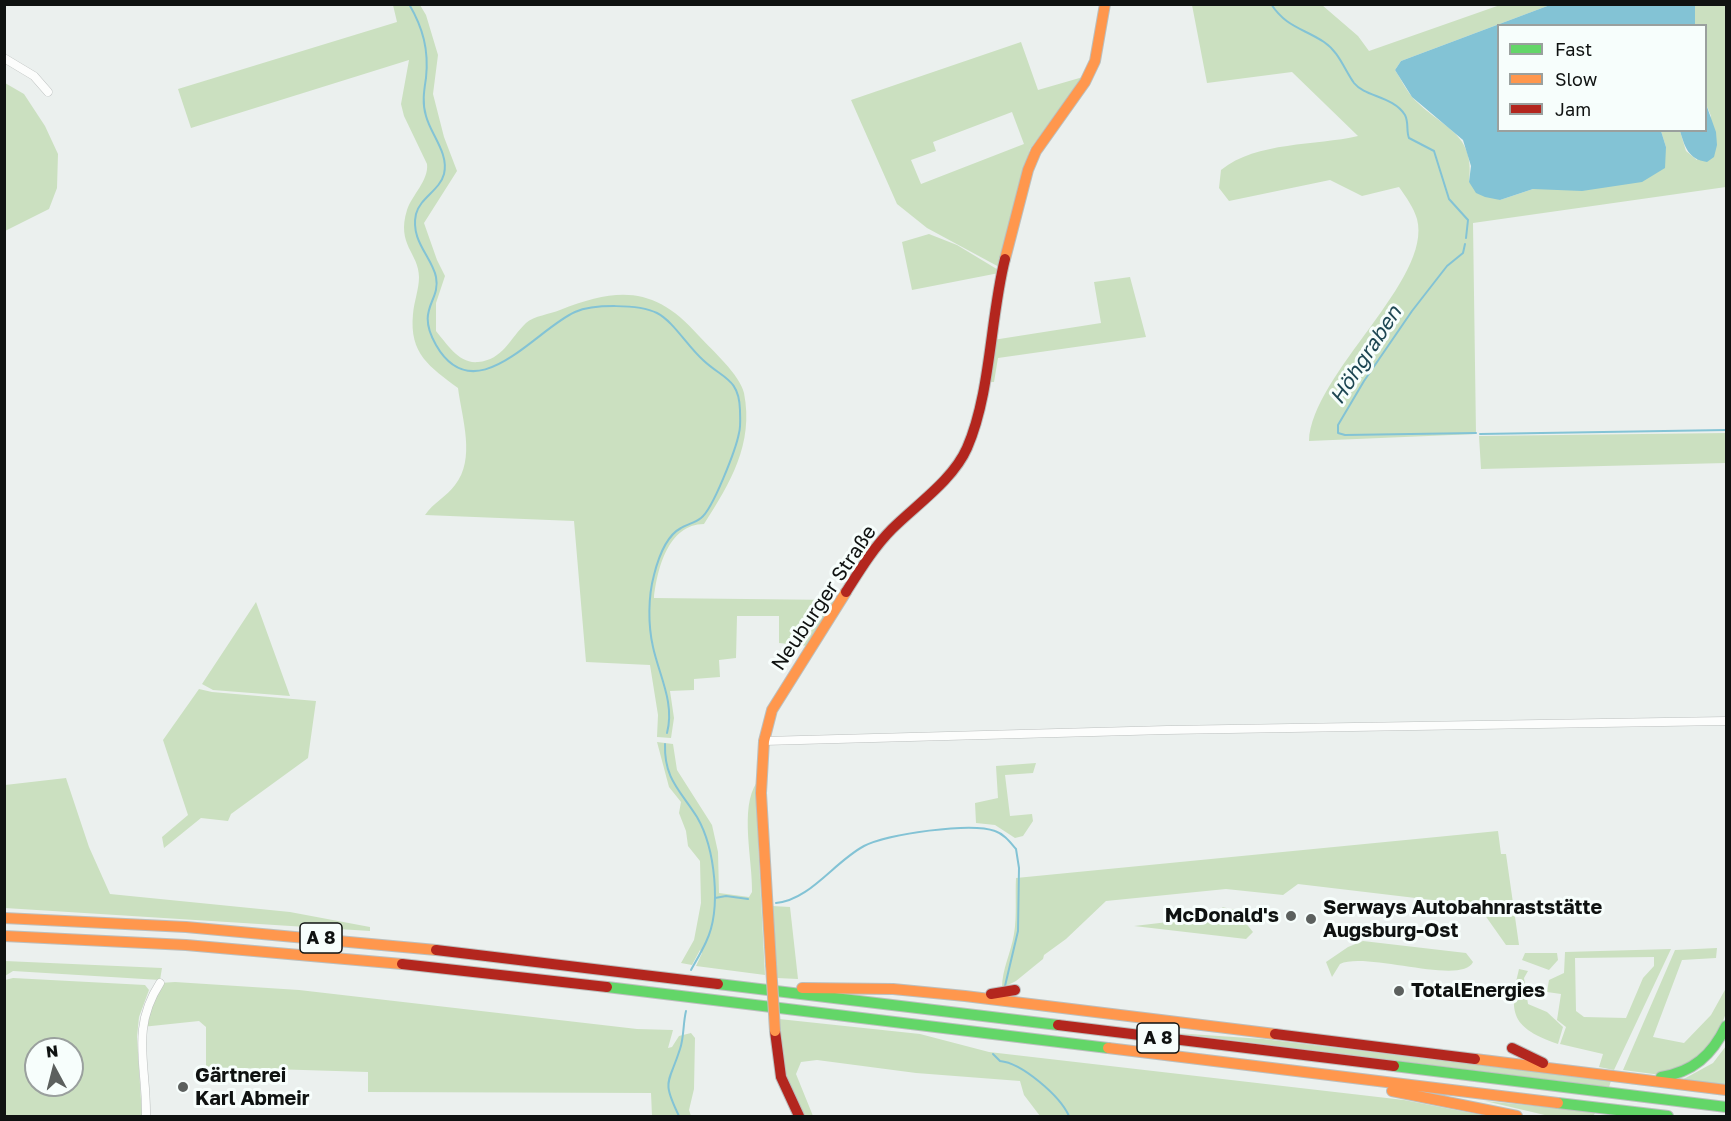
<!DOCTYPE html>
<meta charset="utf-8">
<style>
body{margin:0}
#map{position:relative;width:1731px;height:1121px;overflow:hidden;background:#ebf0ee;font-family:"Golos Text",sans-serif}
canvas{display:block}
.frame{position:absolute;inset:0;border:6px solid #0f1211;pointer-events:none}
.legend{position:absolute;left:1497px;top:24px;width:210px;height:108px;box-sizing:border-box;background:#f7fefc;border:2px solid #9aa09e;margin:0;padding:8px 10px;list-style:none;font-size:18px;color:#0f1211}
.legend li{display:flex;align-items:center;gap:12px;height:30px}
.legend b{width:30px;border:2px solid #9aa09e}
.north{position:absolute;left:24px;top:1037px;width:60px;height:60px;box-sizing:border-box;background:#f7fefc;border:2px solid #9aa09e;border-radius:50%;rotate:353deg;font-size:16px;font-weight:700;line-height:24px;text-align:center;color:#0f1211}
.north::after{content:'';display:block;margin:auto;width:21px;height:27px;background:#5c605e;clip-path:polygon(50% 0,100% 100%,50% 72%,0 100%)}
</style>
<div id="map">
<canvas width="1731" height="1121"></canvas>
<div class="frame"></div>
<ul class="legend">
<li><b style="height:8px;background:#63d668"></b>Fast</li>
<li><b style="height:8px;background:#ff974d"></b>Slow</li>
<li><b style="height:8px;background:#b3261e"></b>Jam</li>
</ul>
<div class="north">N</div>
</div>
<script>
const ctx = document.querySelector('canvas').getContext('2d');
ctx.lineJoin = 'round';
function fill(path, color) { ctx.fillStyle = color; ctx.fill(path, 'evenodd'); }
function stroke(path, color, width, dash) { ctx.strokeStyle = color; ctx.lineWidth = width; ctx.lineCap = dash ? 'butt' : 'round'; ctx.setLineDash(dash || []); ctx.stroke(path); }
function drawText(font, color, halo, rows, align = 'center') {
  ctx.font = font + ' "Golos Text",sans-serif'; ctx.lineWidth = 6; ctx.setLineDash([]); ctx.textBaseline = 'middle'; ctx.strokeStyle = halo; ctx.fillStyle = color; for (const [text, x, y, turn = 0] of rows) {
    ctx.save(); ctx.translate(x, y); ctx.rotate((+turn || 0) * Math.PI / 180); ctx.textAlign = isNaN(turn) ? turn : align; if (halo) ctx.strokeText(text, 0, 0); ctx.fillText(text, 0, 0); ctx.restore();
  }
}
const green = new Path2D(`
 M 393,5 L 420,5 L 426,15 L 438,55 L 433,94 L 444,137 L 457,171 L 424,223 L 437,260 L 445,276 L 436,303 L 436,331 C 447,344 459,364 478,362 C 503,360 510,338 526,323 C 534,316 550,314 560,310 C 619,287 655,286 699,336 C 712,350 740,375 744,393 C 754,444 730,483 704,524 C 668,524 657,570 654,598 L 838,600 L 808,646 L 779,643 L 779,616 L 737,616 L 736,658 L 719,660 L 720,677 L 694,679 L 694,690 L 670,691 L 674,718 L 671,738 L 657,737 L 658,715 L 650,665 L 586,662 L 574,521 L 425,515 C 433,503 447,496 455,485 C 476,459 462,419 458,388 C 430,367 409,354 413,314 C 414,302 419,289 419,277 C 419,253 396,245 407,210 C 412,195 429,180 427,164 L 404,116 L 401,104 L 409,60 L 191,128 L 178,89 L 397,22 Z
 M 1192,5 L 1322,5 L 1358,36 L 1369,51 L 1500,5 L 1550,5 L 1401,61 L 1395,70 C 1401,79 1406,90 1413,98 C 1441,128 1476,132 1469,182 L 1500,200 L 1533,189 L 1553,189 L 1666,147 L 1661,131 L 1680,131 L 1686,151 L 1697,160 L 1711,116 L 1706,104 L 1706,26 L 1695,25 L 1695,5 L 1726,5 L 1726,187 L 1473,223 L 1476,434 L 1309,441 C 1312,373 1433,280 1417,219 C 1414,208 1406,197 1399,187 L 1362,196 L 1330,180 L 1229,201 L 1219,188 L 1221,170 C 1257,141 1316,146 1358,136 L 1292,72 L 1207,83 Z
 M 1021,42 L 1038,90 L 1083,77 L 1030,149 L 1001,268 L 927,228 L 897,204 L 851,100 ZM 1012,112 L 1024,144 L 921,184 L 911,160 L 936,151 L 933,142 Z
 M 5,83 L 24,94 L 45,126 L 58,154 L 57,188 L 49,209 L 5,231 Z
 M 929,234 L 957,245 L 1000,271 L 999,273 L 912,290 L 902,242 Z
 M 1130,277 L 1146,337 L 998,358 L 994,382 L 986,382 L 993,340 L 1101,323 L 1094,282 Z
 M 1726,433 L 1726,463 L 1481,469 L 1479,436 Z
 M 256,602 L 290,696 L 213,690 L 202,684 Z
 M 199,689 L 212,692 L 316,701 L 308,758 L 231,814 L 228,821 L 201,818 L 164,848 L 162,837 L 188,815 L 163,740 Z
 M 657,742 L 673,744 L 677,770 L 712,825 L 718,852 L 719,893 L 749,897 L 752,892 C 753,861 739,808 757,782 L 758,842 L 765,975 L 696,966 L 702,953 L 700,950 L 692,965 L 681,963 L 694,940 L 701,903 L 700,861 L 688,846 L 686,831 L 679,813 L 681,802 L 669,787 Z
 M 1036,763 L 1033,773 L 1005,775 L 1010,816 L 1032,814 L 1033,821 L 1023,836 L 1015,838 L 995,825 L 976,823 L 975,803 L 998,798 L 996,766 Z
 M 66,778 L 89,847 L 110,894 L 290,912 L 370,927 L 370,931 L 5,908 L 5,785 Z
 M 1498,831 L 1501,854 L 1506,854 L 1519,945 L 1506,945 L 1482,911 L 1466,904 L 1298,884 L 1283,895 L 1226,889 L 1106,901 L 1066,939 L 1044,955 L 1043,959 L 1016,981 L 1002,988 C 1002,969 1011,953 1014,934 C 1017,916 1015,896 1016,878 Z
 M 772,906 L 790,907 L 798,979 L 777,978 Z
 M 1222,907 L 1235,910 L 1253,932 L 1246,939 L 1134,926 L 1228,915 Z
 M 1363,941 L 1466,953 L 1473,962 C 1462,986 1366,951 1340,964 L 1332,977 L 1326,962 L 1348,947 Z
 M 1717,948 L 1716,958 L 1682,960 L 1653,1037 L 1684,1043 L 1711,1015 L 1726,988 L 1726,1013 L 1717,1037 L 1687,1069 L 1661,1075 L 1623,1070 L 1675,950 Z
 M 1671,949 L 1614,1070 L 1599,1067 L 1603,1054 L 1560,1044 L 1566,1027 L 1557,1020 L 1561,994 L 1547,992 L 1549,980 L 1564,973 L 1565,952 ZM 1654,957 L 1654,966 L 1643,978 L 1626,1018 L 1584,1017 L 1576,1011 L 1575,958 Z
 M 1525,953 L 1557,953 L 1558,960 L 1549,970 L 1522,960 Z
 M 5,961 L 162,968 L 160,980 L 13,971 L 5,976 Z
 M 1519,969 L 1528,971 L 1524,978 L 1528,1004 L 1547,1012 L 1563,1027 L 1558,1044 C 1512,1028 1508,1014 1519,969 Z
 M 13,978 L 145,985 L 149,990 L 139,1017 L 137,1037 L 142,1116 L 5,1116 L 5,980 ZM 36,1049 L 72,1049 L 72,1085 L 36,1085 Z
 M 175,982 L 299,990 L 637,1029 L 673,1030 L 668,1048 L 672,1047 L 679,1036 L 691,1033 L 695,1038 L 694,1089 L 689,1110 L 691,1116 L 652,1116 L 651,1093 L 368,1092 L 368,1072 L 206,1067 L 206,1027 L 199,1021 L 142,1027 L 160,983 Z
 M 779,1019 L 920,1034 L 989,1052 L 1404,1100 L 1487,1116 L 1040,1116 L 1024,1095 L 1020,1081 L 916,1073 L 817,1060 L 801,1062 L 796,1074 L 813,1116 L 802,1116 L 787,1088 Z
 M 1175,1033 L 1263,1039 L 1611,1081 L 1609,1087 Z
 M 1726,1046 L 1726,1086 L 1680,1081 L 1713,1063 Z
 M 1485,1101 L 1596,1112 L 1593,1116 L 1549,1116 Z`);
const water = new Path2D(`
 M 1550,5 L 1695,5 L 1695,25 L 1498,26 L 1498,130 L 1661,131 L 1666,147 L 1665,168 L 1642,182 L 1582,191 L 1533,189 L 1500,200 L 1485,197 L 1476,193 L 1469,182 L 1471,166 L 1463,140 L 1412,97 L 1395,70 L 1401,61 Z
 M 1706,104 L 1716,132 L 1717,145 L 1714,157 L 1707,162 C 1688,159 1685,147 1680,131 L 1706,130 Z`);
const stream = new Path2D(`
 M 409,4 C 423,28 429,50 426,78 C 424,91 422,103 426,116 C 431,135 449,153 444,174 C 440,190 420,198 416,214 C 410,241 432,257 436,277 C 441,302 415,308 436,345 C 475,413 536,329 575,312 C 593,304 639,304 657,313 C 673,321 688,347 703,360 C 723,379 739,378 740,410 C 740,417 741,426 739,433 C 736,449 713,509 701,518 C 695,523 687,524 681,528 C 666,536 658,559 654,575 C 648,597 648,625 653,647 C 659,675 675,703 667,733
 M 1271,4 C 1287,28 1303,28 1324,42 C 1339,52 1344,69 1354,83 C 1365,97 1393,96 1405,115 C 1409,123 1406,131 1409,138 L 1434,151 L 1449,199 L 1468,220 L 1466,238
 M 1465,244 L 1463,253 L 1447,266 L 1412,311 L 1364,381 L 1338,425 L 1338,433 L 1345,435 L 1476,433
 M 1480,434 L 1726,430
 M 665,744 C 664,779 680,790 697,817 C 715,848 722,909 706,942 C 702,951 696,961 691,970
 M 715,898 L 726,896 L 748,899
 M 776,903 C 810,900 834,862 864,846 C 887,834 971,822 995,831 C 1004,834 1010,842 1016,849 L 1019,868 L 1018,931 L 1005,986
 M 993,1054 L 1000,1061 C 1022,1063 1060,1096 1069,1116
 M 679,1116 C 661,1079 669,1084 680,1049 C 684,1038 683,1023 686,1011`);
const street = new Path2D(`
 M 4,58 L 34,76 L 48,92
 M 764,741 L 1167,730 L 1726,721
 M 146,1116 C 147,1066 130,1029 160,983`);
const fast = new Path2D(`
 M 718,984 L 1058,1025
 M 607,987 L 1108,1048
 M 1394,1066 L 1726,1107
 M 1661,1077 C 1693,1072 1712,1055 1726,1026
 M 1558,1103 L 1668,1116`);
const slow = new Path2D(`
 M 1005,259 L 1028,170 L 1036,151 L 1085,82 L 1095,61 L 1105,4
 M 4,918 L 186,927 L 436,950
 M 4,936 L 186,945 L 402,964
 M 771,964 L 761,793 L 764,741 L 772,710 L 846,592
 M 802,988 L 893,989 L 965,996 L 1275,1034
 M 1108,1048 L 1558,1103
 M 1475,1059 L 1726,1090
 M 1392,1091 L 1517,1116`);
const jam = new Path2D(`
 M 846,592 C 860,570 874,547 892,529 C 916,505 953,480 967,448 C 991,393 990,318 1005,259
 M 436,950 L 718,984
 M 402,964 L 607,987
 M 991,994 L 1015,990
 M 1058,1025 L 1394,1066
 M 775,1031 L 781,1077 L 799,1116
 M 1275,1034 L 1475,1059
 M 1512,1048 L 1543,1063`);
const slowBridge = new Path2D(`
 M 771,964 L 775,1031`);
const markers = [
 [1291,916,6,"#5c605e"],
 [1311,919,6,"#5c605e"],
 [1399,991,6,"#5c605e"],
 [183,1087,6,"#5c605e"]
];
const shields = [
 [321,938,42],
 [1158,1038,42]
];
const shieldNames = [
 ["A 8",321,938],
 ["A 8",1158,1038]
];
const streetNames = [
 ["Neuburger Straße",824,598,-56]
];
const poiNames = [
 ["Serways Autobahnraststätte",1323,908],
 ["Augsburg-Ost",1323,931],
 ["McDonald's",1279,916,"right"],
 ["TotalEnergies",1411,991],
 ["Gärtnerei",195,1076],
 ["Karl Abmeir",195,1099]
];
const waterNames = [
 ["Höhgraben",1366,355,-57]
];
fill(green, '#cbe0c0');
fill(water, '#83c3d5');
stroke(stream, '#83c3d5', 2);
stroke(street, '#bbbfbe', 9);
stroke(fast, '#bbbfbe', 12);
stroke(slow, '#bbbfbe', 12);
stroke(jam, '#bbbfbe', 12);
stroke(street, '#fcfdfc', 8);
stroke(fast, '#63d668', 10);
stroke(slow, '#ff974d', 10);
stroke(jam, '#b3261e', 10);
stroke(slowBridge, '#bbbfbe', 12, []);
stroke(slowBridge, '#ff974d', 10);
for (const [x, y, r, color] of markers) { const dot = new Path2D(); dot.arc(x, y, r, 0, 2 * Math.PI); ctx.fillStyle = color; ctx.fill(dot); stroke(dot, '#f7fefc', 2); }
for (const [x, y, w] of shields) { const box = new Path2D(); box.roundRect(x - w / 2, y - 15, w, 30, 4.5); ctx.fillStyle = '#f7fefc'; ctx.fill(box); stroke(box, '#0f1211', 1.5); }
drawText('bold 18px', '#0f1211', null, shieldNames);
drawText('20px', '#0f1211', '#f7fefc', streetNames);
drawText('bold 20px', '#0f1211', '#f7fefc', poiNames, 'left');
drawText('italic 21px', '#1d4652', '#f7fefc', waterNames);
</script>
